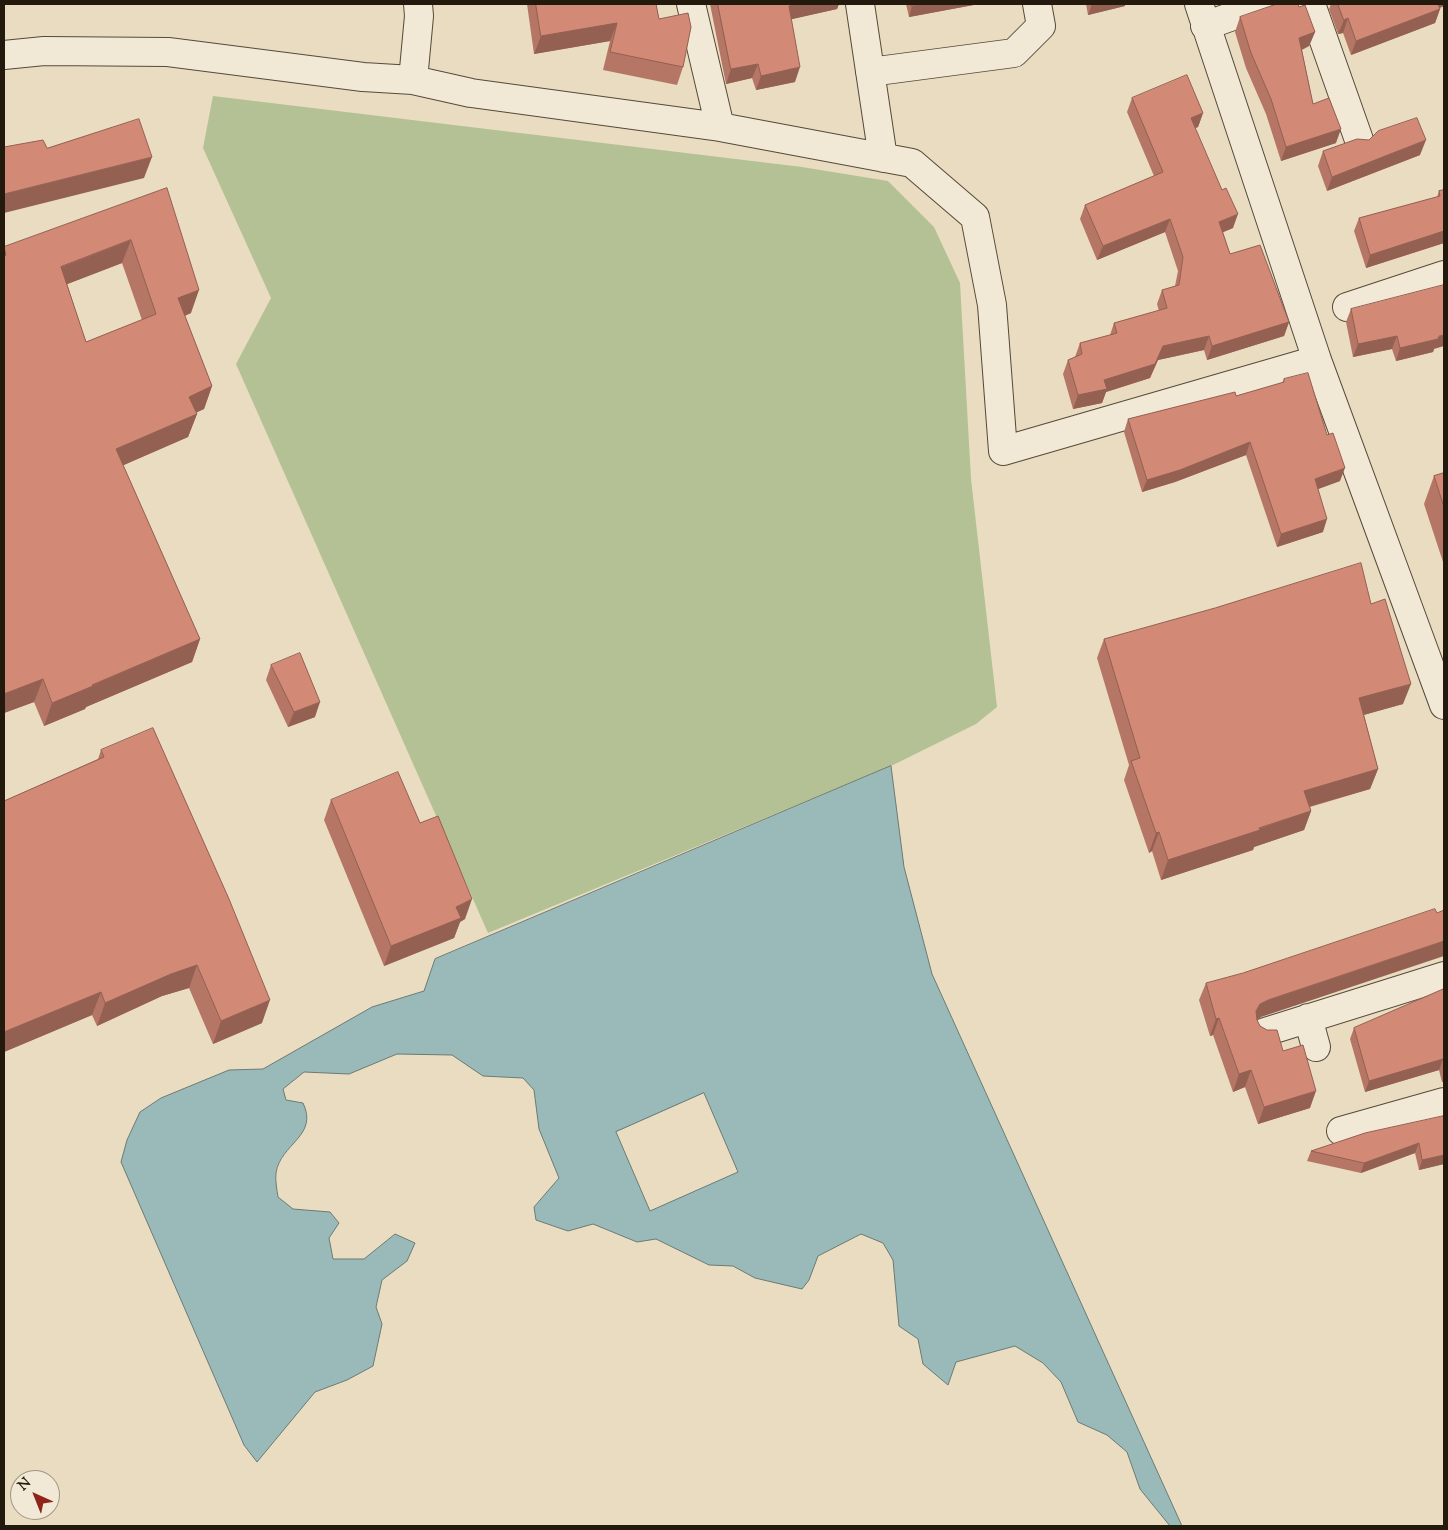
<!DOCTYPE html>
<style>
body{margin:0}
#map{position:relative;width:1448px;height:1530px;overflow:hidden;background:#eadcc0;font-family:"Sorts Mill Goudy",serif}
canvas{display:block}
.frame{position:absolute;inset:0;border:5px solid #24190d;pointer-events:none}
.north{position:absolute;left:10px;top:1470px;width:50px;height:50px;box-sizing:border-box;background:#f1e8d6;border:1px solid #9f9586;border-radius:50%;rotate:316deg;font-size:14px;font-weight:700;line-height:20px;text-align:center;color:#24190d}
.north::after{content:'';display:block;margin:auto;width:18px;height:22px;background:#8f2418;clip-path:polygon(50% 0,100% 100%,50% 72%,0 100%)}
</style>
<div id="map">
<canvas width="1448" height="1530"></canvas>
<div class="frame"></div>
<div class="north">N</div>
</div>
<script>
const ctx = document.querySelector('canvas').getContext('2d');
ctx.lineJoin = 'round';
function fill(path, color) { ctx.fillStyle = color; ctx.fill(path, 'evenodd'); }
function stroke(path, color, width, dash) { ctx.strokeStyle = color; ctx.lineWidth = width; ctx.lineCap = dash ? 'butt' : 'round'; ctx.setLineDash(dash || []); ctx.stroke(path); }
const green = new Path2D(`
 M 213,96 L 802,167 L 888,181 L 934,227 L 960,283 L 971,479 L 997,707 L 976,724 L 891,766 L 488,933 L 236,364 L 271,298 L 203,148 Z`);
const water = new Path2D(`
 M 891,766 L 904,867 L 932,974 L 1182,1526 L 1170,1526 L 1140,1489 L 1127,1452 L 1107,1435 L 1078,1422 L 1061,1382 L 1043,1363 L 1015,1346 L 956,1362 L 948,1385 L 923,1364 L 918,1339 L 899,1326 L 893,1260 L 883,1243 L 861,1234 L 818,1256 L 809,1280 L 802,1289 L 755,1278 L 733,1266 L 709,1265 L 656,1239 L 637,1242 L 593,1224 L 568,1231 L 536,1220 L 534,1207 L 559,1178 L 539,1129 L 534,1090 L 523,1078 L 483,1076 L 452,1055 L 397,1054 L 349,1074 L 304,1072 L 283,1089 L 286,1100 L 303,1103 C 319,1136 280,1144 276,1173 C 275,1180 277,1190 278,1197 L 293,1209 L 330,1212 L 339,1223 L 329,1238 L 333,1259 L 364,1259 L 395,1234 L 415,1243 L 407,1261 L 382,1280 L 376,1307 L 382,1324 L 373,1366 L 347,1380 L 315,1392 L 257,1462 L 244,1445 L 121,1162 L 127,1140 L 140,1112 L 161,1098 L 229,1070 L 263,1069 L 372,1007 L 424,991 L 435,959 ZM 704,1093 L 738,1172 L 650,1211 L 616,1132 Z`);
const street = new Path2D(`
 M 691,4 L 720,127
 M 860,4 L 883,158
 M 1199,4 L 1317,360 L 1444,705
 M 1311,4 L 1359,140
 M 1205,26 L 1266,4
 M 4,55 L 44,51 L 168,52 L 363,77 L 413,80 L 471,93 L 720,127 L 912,163 L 975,217 L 992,305 L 1003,451 L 1317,360
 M 870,72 L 1014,53 L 1041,26 L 1037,4
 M 413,80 L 419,16 L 418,4
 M 1347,307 L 1444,275
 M 1308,1018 L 1316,1047
 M 1265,1032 L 1444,976
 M 1341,1131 L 1444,1102`);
const wall = new Path2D(`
 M 527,4 L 656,4 L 659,19 L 683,67 L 677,85 L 603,70 L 610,41 L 534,54 Z
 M 710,4 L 839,4 L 837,9 L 791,19 L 795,82 L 756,90 L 752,78 L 726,84 Z
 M 906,4 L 979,4 L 909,17 Z
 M 1086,4 L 1125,4 L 1125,6 L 1088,15 Z
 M 1331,4 L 1444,4 L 1444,6 L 1440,8 L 1440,9 L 1435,23 L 1351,55 L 1343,33 L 1338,34 L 1329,9 Z
 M 1299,7 L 1315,32 L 1309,46 L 1302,50 L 1313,104 L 1336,143 L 1281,161 L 1266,114 L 1246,68 L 1235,32 L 1240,17 Z
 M 1132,98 L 1203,113 L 1198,127 L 1195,128 L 1233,228 L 1223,232 L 1230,254 L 1289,322 L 1284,336 L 1207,360 L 1204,350 L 1158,360 L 1150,378 L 1106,392 L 1102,403 L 1073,409 L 1063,374 L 1068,360 L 1075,357 L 1080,343 L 1110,335 L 1114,323 L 1159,311 L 1157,304 L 1162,290 L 1175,286 L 1178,271 L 1165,232 L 1097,260 L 1080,219 L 1085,205 L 1154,176 L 1127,112 Z
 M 1369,140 L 1420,155 L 1327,191 L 1318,166 L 1323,151 Z
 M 167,188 L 191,313 L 185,316 L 212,386 L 204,409 L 196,412 L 197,414 L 188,437 L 123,465 L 200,639 L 192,662 L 86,707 L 85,709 L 44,726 L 34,702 L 4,713 L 4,247 ZM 122,263 L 142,320 L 86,342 L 67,284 Z
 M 1444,190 L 1444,243 L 1366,268 L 1354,231 L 1359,218 L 1437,197 L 1439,191 Z
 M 1351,309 L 1434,349 L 1433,352 L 1396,361 L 1392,349 L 1353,357 L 1346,322 Z
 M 1284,379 L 1340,481 L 1318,489 L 1323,532 L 1277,547 L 1246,455 L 1175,482 L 1142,492 L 1124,432 L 1128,419 L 1236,396 L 1282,383 Z
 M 1444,473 L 1444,565 L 1424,504 L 1434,476 Z
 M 1371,604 L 1403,704 L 1364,715 L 1378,769 L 1370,789 L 1310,807 L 1311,811 L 1304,830 L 1254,847 L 1253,850 L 1161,880 L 1152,851 L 1149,853 L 1124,780 L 1129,765 L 1097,658 L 1104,639 Z
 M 271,665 L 315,717 L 288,727 L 266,680 Z
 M 101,750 L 262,1023 L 213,1044 L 189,988 L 162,996 L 97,1026 L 92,1015 L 4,1052 L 4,801 L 98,759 Z
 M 331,800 L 420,823 L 465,919 L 460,922 L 454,938 L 384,966 L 324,820 Z
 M 1206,983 L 1261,1017 L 1256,1020 L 1260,1026 L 1283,1051 L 1310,1108 L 1258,1124 L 1245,1087 L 1233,1092 L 1213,1035 L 1210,1036 L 1199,1000 Z
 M 1444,989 L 1444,1082 L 1442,1082 L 1439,1070 L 1365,1092 L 1350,1039 L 1354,1028 Z
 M 1444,1116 L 1444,1164 L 1419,1170 L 1415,1153 L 1361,1173 L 1307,1161 L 1311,1151 Z`);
const shadedWall = new Path2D(`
 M 799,4 L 839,4 L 837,9 L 784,21 L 789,6 Z
 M 927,4 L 979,4 L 909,17 L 912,6 Z
 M 1092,4 L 1125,4 L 1125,6 L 1088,15 Z
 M 1433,4 L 1444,4 L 1444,6 L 1430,11 Z
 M 1440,9 L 1435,23 L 1351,55 L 1356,41 Z
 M 1348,18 L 1343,33 L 1338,34 L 1344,20 Z
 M 617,23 L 610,41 L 534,54 L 541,36 Z
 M 1315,32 L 1309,46 L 1294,53 L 1299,38 Z
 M 758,64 L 752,78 L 726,84 L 731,69 Z
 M 800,67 L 795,82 L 756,90 L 761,76 Z
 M 1203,113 L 1198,127 L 1186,132 L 1191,118 Z
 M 1341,129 L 1336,143 L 1281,161 L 1286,147 Z
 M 1426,140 L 1420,155 L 1327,191 L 1332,177 Z
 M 152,157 L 144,178 L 4,213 L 4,194 Z
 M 1238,214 L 1233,228 L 1214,236 L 1219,222 Z
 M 1170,219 L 1165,232 L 1097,260 L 1103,246 Z
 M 1444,231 L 1444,243 L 1366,268 L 1370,255 Z
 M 131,240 L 122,263 L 52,290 L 61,267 Z
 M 199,290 L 191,313 L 170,321 L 178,298 Z
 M 1289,322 L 1284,336 L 1207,360 L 1212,346 Z
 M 1444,335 L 1444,346 L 1434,349 L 1433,352 L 1396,361 L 1400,348 Z
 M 1209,336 L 1204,350 L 1158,360 L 1150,378 L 1106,392 L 1102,403 L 1073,409 L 1078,395 L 1163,346 Z
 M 1397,336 L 1392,349 L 1353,357 L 1358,344 Z
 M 212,386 L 204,409 L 181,420 L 189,397 Z
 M 197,414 L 188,437 L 108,472 L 116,449 Z
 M 1250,442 L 1246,455 L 1175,482 L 1142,492 L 1147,480 Z
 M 1345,468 L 1340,481 L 1310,492 L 1315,479 Z
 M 1327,519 L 1323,532 L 1277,547 L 1281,534 Z
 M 200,639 L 192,662 L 86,707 L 85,709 L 44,726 L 52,703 Z
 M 43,679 L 34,702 L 4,713 L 4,694 Z
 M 1411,684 L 1403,704 L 1352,718 L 1359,698 Z
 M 320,702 L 315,717 L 288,727 L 294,712 Z
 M 1378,769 L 1370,789 L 1297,810 L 1304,791 Z
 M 1311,811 L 1304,830 L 1254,847 L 1253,850 L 1161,880 L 1168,860 Z
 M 1159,832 L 1152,851 L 1149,853 L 1156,833 Z
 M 472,899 L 465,919 L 460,922 L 454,938 L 384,966 L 391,946 L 456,907 Z
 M 1444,941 L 1444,956 L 1261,1017 L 1254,1021 L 1256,1011 L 1260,1004 L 1268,1000 Z
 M 197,965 L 189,988 L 162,996 L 97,1026 L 105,1003 L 171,974 Z
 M 101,992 L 92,1015 L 4,1052 L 4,1032 Z
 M 270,1000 L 262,1023 L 213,1044 L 221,1021 Z
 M 1219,1018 L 1213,1035 L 1210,1036 L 1216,1019 Z
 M 1443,1059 L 1439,1070 L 1365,1092 L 1369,1081 Z
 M 1251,1070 L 1245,1087 L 1233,1092 L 1239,1074 Z
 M 1316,1091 L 1310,1108 L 1258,1124 L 1264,1107 Z
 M 1419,1143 L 1415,1153 L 1361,1173 L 1364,1163 Z
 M 1444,1155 L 1444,1164 L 1419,1170 L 1422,1160 Z`);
const building = new Path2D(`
 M 536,4 L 656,4 L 659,19 L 688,13 L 691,27 L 683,67 L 610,52 L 617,23 L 541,36 Z
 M 718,4 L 799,4 L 789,6 L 800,67 L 761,76 L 758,64 L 731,69 Z
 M 912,4 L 927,4 L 912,6 Z
 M 1277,4 L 1298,4 L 1299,7 L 1305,5 L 1315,32 L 1299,38 L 1313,104 L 1329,98 L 1341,129 L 1286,147 L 1271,99 L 1251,53 L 1240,17 Z
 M 1338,4 L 1438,4 L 1440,9 L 1356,41 L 1348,18 L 1344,20 Z
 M 1187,75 L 1203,113 L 1191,118 L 1222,190 L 1226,188 L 1238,214 L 1219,222 L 1230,254 L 1260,245 L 1289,322 L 1212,346 L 1209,336 L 1163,346 L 1155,364 L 1104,380 L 1107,389 L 1078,395 L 1068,360 L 1082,354 L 1080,343 L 1117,333 L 1114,323 L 1167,308 L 1162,290 L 1179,285 L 1183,257 L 1170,219 L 1103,246 L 1085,205 L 1163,172 L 1132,98 Z
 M 1417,118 L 1426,140 L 1332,177 L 1323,151 L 1357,139 L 1369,140 L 1378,131 Z
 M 139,119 L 152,157 L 4,194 L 4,147 L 43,140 L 47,148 Z
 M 167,188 L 199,290 L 178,298 L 212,386 L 189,397 L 197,414 L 116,449 L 200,639 L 92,685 L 93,686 L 52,703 L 43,679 L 4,694 L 4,256 L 6,255 L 4,247 ZM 131,240 L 156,314 L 86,342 L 61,267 Z
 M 1444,190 L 1444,231 L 1370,255 L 1359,218 L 1440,196 L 1439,191 Z
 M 1444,285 L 1444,335 L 1439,336 L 1438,339 L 1400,348 L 1397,336 L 1358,344 L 1351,309 Z
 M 1308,373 L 1327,435 L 1333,433 L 1345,468 L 1315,479 L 1327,519 L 1281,534 L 1250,442 L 1180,470 L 1147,480 L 1128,419 L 1235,392 L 1236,396 L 1284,382 L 1284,379 Z
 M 1444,473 L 1444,507 L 1434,476 Z
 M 1361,563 L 1371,604 L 1385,599 L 1411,684 L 1359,698 L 1378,769 L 1304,791 L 1311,811 L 1259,828 L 1260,830 L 1168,860 L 1159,832 L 1156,833 L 1131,761 L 1140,758 L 1104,639 L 1215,608 Z
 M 300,653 L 320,702 L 294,712 L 271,665 Z
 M 153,728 L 229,899 L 270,1000 L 221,1021 L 197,965 L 171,974 L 105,1003 L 101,992 L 4,1032 L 4,801 L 104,757 L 101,750 Z
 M 398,772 L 420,823 L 438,816 L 472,899 L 456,907 L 461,918 L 391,946 L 331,800 Z
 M 1435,909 L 1437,913 L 1444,910 L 1444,941 L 1268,1000 L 1260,1004 L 1256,1011 L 1257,1020 L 1260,1026 L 1267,1030 L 1277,1030 L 1283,1051 L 1303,1045 L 1316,1091 L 1264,1107 L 1251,1070 L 1239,1074 L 1219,1018 L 1216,1019 L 1206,983 L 1243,973 Z
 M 1444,989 L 1444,1063 L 1443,1059 L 1369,1081 L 1354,1028 Z
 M 1444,1116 L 1444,1155 L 1422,1160 L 1419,1143 L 1364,1163 L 1311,1151 L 1365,1133 Z`);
fill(green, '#b3c195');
fill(water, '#99bab9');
stroke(water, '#6a7a74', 1);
stroke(street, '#564a3a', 30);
stroke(street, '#f1e8d6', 28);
fill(wall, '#b57665');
fill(shadedWall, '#936052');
fill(building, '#d28975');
stroke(building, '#936052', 1);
</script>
